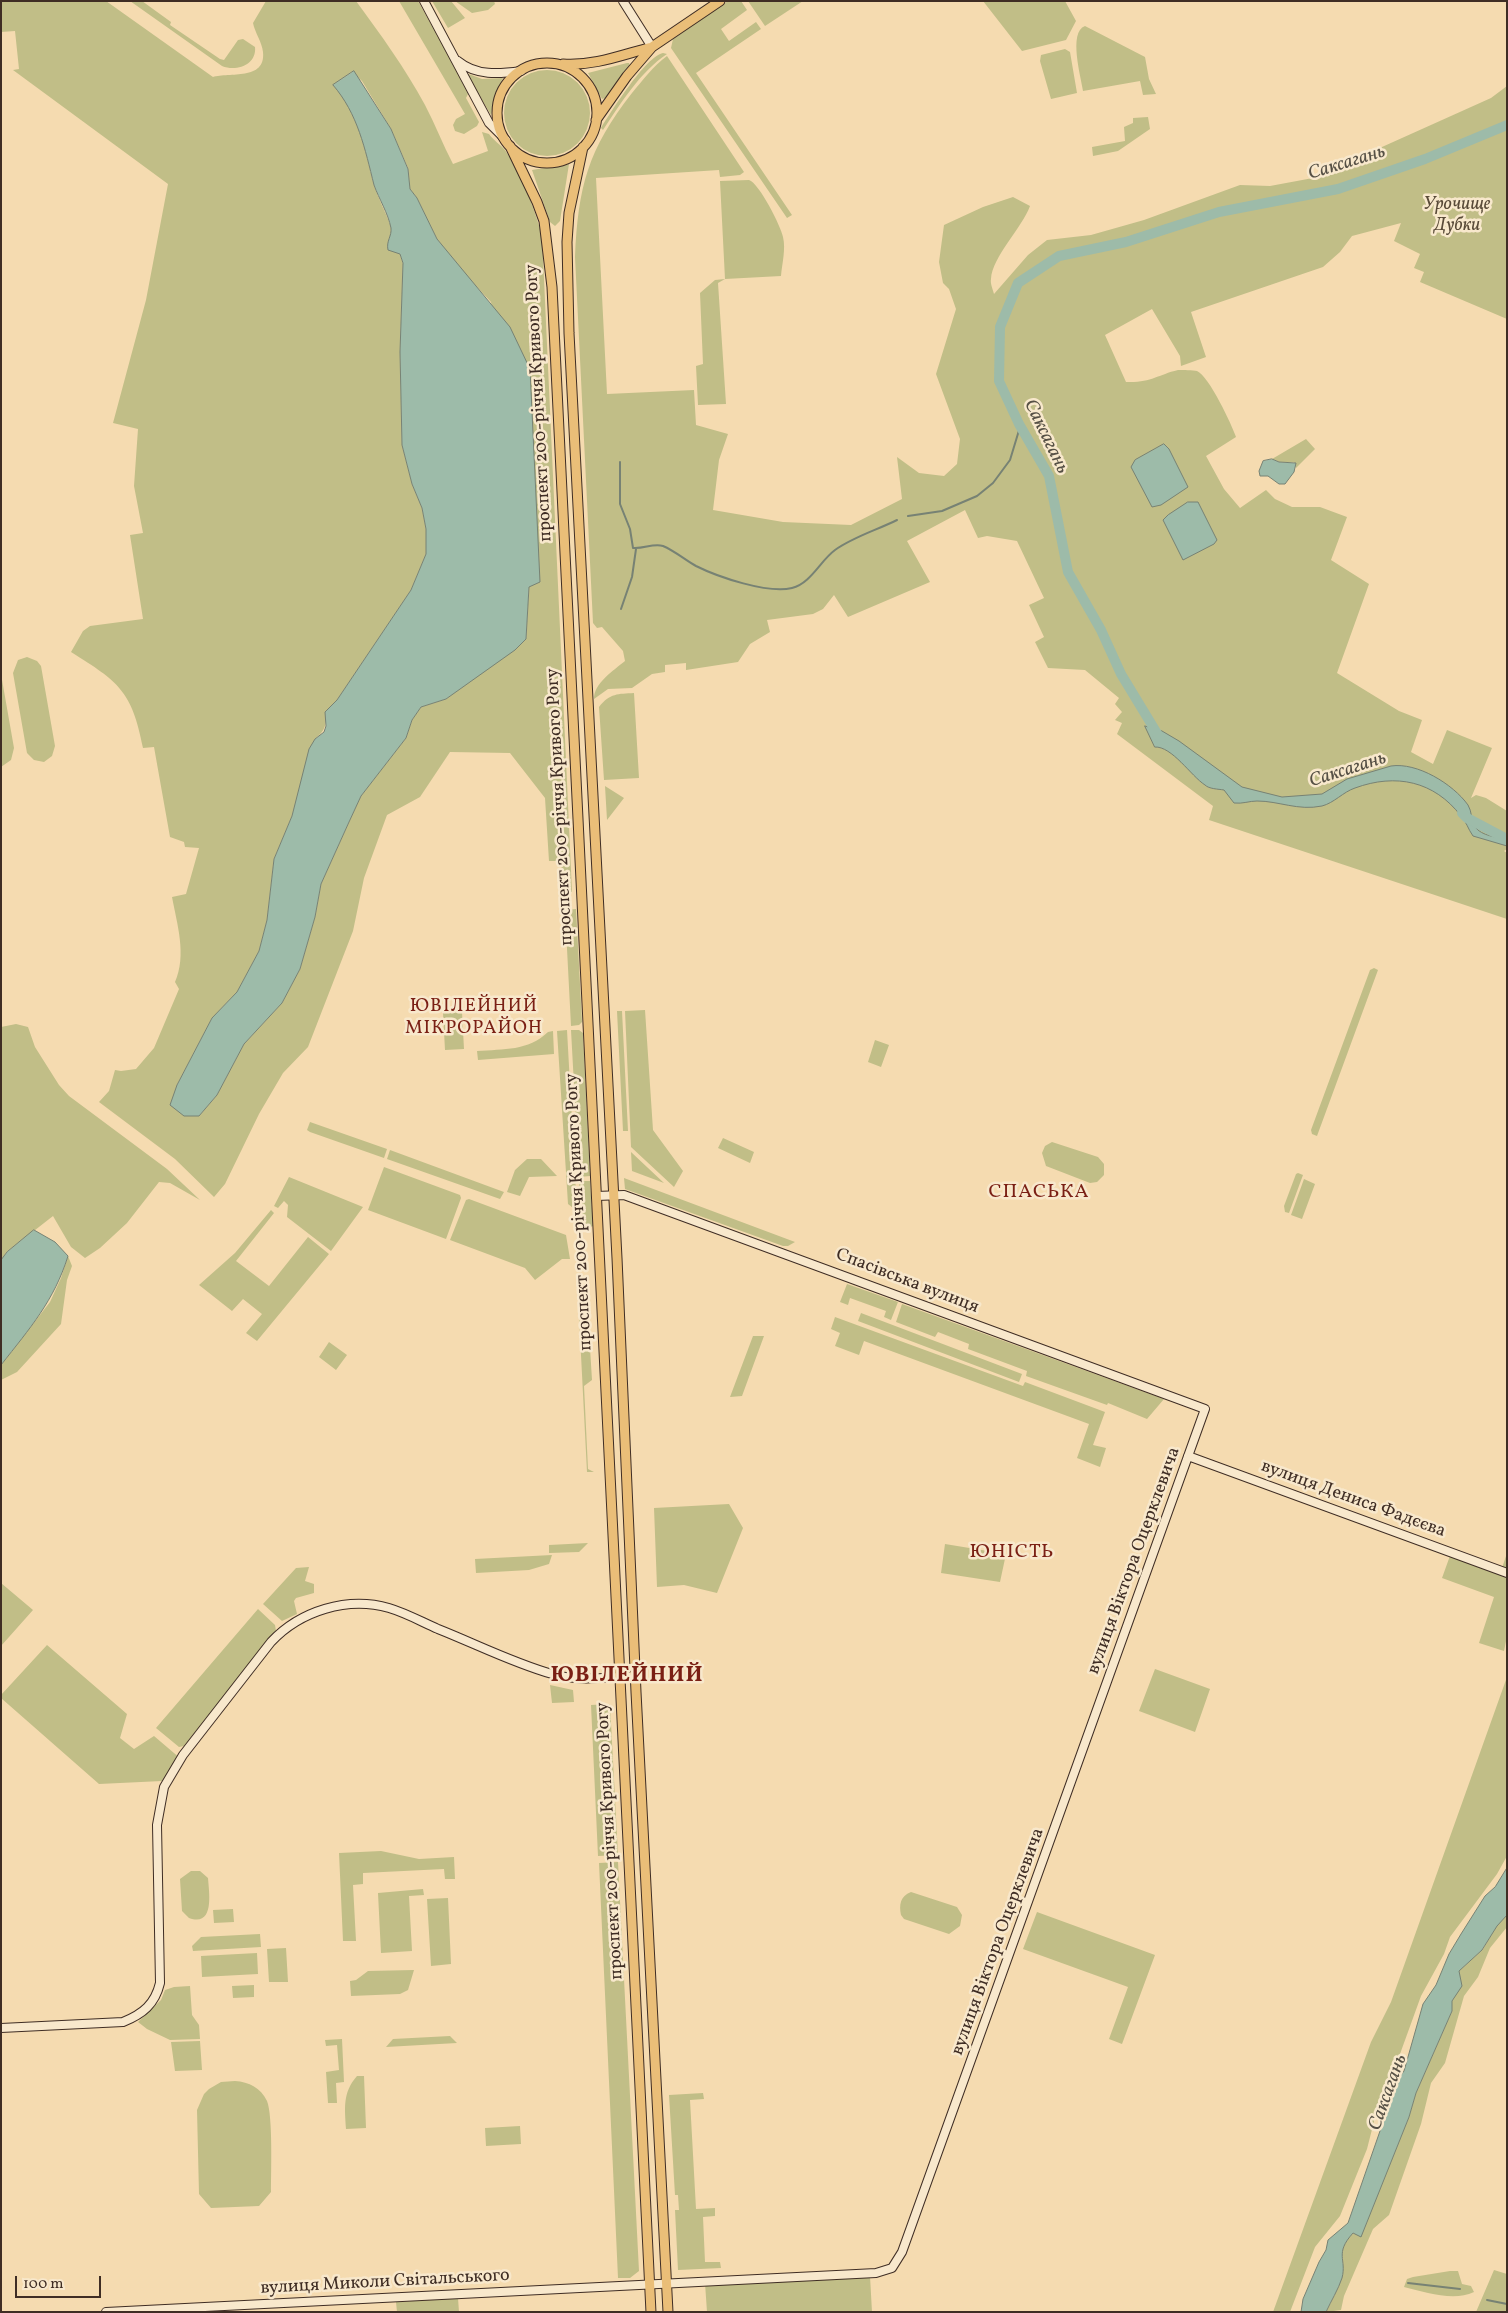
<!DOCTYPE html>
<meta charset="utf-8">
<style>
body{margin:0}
#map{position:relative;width:1508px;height:2313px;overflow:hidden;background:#f5dbb0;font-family:Vollkorn,serif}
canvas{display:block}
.frame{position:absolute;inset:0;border:2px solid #3f2d24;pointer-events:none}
.scale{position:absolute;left:15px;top:2276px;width:86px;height:22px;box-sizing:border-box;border:2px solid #3f2d24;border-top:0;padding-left:6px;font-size:15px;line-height:18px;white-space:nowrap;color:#3f2d24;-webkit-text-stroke:4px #f8e8cc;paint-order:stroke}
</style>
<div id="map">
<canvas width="1508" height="2313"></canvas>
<div class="frame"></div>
<div class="scale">100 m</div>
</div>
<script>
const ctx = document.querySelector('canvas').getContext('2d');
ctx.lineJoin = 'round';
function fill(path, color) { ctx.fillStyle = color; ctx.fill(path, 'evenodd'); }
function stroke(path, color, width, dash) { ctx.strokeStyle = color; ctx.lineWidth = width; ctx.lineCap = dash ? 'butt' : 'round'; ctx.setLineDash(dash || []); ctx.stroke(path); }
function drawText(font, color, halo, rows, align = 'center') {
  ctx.font = font + ' Vollkorn,serif'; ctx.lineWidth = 5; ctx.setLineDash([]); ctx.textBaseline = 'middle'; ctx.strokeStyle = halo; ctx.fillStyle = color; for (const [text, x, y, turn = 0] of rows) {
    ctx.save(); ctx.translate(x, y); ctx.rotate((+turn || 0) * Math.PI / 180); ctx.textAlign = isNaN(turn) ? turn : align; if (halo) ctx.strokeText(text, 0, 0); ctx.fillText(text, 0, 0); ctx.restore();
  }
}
const green = new Path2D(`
 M 1,1 L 106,1 L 213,77 C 229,72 266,81 263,52 C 262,42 255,33 253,23 L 266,1 L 356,1 C 381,35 405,68 425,105 C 435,124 443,145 453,164 L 488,151 L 482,132 L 489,134 C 494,141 500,144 505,150 C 523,175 533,206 542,235 L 572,892 L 563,892 L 561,861 L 549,861 L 545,798 L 510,753 L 450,752 L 420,797 L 387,815 L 364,878 L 353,931 L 308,1047 L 283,1073 L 259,1114 L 225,1184 L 214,1197 L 175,1159 L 99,1102 L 109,1091 L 115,1070 L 121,1071 L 136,1069 L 154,1048 L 179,989 L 175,982 C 187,955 177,924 172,897 L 186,894 L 199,848 L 185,847 L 184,842 L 170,837 L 154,747 L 143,748 C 132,691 119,682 71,652 L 83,631 L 90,626 L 143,619 L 130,535 L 143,533 L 134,486 L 138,429 L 113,423 L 146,300 L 168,184 L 13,70 L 19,69 L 15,31 L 1,32 ZM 352,72 L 362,81 L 391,129 L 408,168 L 410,189 L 417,198 L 437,239 L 458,267 L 491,302 L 529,587 L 526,639 L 446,699 L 421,707 L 412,720 L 406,738 L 361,796 L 349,822 L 321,884 L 315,917 L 300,969 L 282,1003 L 244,1044 L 217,1095 L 199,1116 L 177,1085 L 212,1018 L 237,992 L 259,951 L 267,920 L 274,859 L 292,816 L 315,739 C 326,730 326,725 326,712 L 337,700 L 411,590 L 426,554 L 426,529 L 422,508 L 412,484 L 402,445 L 400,352 L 403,264 L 400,254 L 394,250 C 391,241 393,233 390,224 C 385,211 378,198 374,185 C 365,150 359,113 334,85 Z
 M 130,1 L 142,1 L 171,22 L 170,25 L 220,59 L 224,60 L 238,40 L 243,39 L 255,47 C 257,65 236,72 222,66 Z
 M 399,1 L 418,1 L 469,92 L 466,98 L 479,122 L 477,126 L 464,134 L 455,131 L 453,125 L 456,119 L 465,114 Z
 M 432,1 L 451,1 L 465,18 L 448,28 Z
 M 455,1 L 494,1 L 495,4 L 488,10 L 472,13 Z
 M 728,1 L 741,1 L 747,10 L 721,29 L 729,41 L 756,22 L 761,29 L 696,73 L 792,215 L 787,218 L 671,48 L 673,39 Z
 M 748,1 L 803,1 L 765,26 Z
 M 983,1 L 1065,1 L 1076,21 L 1066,40 L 1022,51 Z
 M 1085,26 L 1145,57 L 1149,79 L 1156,94 L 1143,95 L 1140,81 L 1083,91 C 1081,77 1068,32 1085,26 Z
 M 1065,49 L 1070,52 L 1077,93 L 1051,99 L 1040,61 L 1041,55 Z
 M 663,53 L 667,54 C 640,72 621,103 603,130 L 601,128 C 611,112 646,56 663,53 Z
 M 667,56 L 744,172 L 740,175 L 720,177 L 719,170 L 596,178 L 607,394 L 694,390 L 696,425 L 728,434 L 719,460 L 713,510 L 783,522 L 851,525 L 902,499 L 897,457 L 919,473 L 944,476 L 957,464 L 960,439 L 936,374 L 956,309 L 949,289 L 943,283 L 939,262 L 944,225 L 983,207 L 1013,197 L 1030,206 C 1022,228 992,257 991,279 C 990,283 993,290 994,294 L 1028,255 L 1047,240 L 1091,235 L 1144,220 L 1240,185 L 1270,186 L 1313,178 L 1491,98 L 1507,86 L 1507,319 L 1420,282 L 1424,272 L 1414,268 L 1420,254 L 1394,241 L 1401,223 L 1352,236 L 1340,252 L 1323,267 L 1191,312 L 1206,357 L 1181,366 L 1180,356 L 1152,309 L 1105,335 L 1126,382 C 1151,383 1157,375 1178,370 C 1183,370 1193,370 1197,371 C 1209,376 1232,425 1236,437 L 1206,456 L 1224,489 L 1240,508 L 1266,490 L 1275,499 L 1292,507 L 1320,507 L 1347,517 L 1331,560 L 1369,584 L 1337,673 L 1399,711 L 1422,720 L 1411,752 L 1433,764 L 1447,730 L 1492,748 L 1471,798 L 1476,795 L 1486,798 L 1507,811 L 1507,849 L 1504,851 L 1507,853 L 1507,919 L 1209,820 L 1213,806 L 1117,734 L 1122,723 L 1115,720 L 1122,712 L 1115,704 L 1119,698 L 1085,670 L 1048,668 L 1035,642 L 1044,637 L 1029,605 L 1044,598 L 1017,541 L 987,536 L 978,538 L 965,510 L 907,541 L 930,582 L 848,617 L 834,595 L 823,609 L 813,614 L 767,620 L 770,632 L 750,644 L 738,662 L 686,670 L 686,663 L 665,665 L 665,672 L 652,674 L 632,688 L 608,689 L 594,699 C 593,684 614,670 625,661 L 623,651 L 602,627 L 597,628 L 593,623 L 575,257 C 578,187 588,149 632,93 C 643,80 653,66 667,56 Z
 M 627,63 L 629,63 L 630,66 L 605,98 L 602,99 L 588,73 Z
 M504 113a43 43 0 1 1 86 0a43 43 0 1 1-86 0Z
 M 466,73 L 482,79 L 503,78 L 495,94 L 491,115 Z
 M 1148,117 L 1150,129 L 1118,151 L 1093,156 L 1092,147 L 1125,141 L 1124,127 L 1133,123 L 1133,118 Z
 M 569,164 L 560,221 L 555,226 L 550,222 L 532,170 Z
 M 749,180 C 759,183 781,226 783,237 C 786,249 782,264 781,276 L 725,279 L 718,283 L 726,404 L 698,405 L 696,366 L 703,364 L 700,293 L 715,280 L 725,279 L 720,181 Z
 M 1306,439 L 1315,449 L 1296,468 L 1294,462 L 1279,462 L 1272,459 Z
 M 27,657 L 37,661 L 41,666 L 55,746 L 52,756 L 44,762 L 34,760 L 27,753 L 13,673 L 18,660 Z
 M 1,674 L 14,748 L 11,760 L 1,767 Z
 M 634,693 L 639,778 L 604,780 L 599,707 C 610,693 618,694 634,693 Z
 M 605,786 L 624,798 L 607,820 Z
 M 576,909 L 582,1022 L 579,1025 L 571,1026 L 565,910 Z
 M 1374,968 L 1378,970 L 1317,1136 L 1312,1134 L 1311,1130 L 1370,970 Z
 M 645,1010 L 653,1130 L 683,1171 L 674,1187 L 631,1147 L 625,1011 Z
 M 617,1011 L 622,1011 L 628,1131 L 623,1131 Z
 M 462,1012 L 464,1049 L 445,1050 L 443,1013 Z
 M 16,1024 L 28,1027 L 35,1047 L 59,1085 L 69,1096 L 167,1169 L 200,1200 L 170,1183 L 159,1182 L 127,1223 L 100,1248 L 85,1258 L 71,1247 L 53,1216 L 7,1252 L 1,1260 L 1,1027 Z
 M 567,1030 L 577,1211 L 568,1204 L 557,1031 Z
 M 571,1030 L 579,1030 L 583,1033 L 590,1176 L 579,1177 Z
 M 553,1031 L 554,1054 L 478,1060 L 477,1051 C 504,1049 528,1051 548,1032 Z
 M 875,1040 L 889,1045 L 881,1067 L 868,1062 Z
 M 310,1122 L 387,1149 L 384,1158 L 310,1132 L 307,1130 Z
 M 723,1138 L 754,1152 L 750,1163 L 718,1148 Z
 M 1052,1142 L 1098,1157 L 1104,1164 L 1104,1175 L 1097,1182 L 1090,1183 L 1046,1166 L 1042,1153 L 1045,1146 Z
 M 390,1150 L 504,1192 L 500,1199 L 387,1159 Z
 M 631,1152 L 664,1183 L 632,1171 Z
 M 527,1159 L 541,1159 L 557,1176 L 529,1177 L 520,1196 L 507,1192 L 515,1170 Z
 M 384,1167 L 460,1195 L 461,1198 L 446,1239 L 368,1210 Z
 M 1298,1173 L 1303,1175 L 1289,1213 L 1285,1212 L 1284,1206 L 1296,1174 Z
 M 289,1177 L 363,1207 L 331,1251 L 287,1217 L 288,1205 L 284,1201 L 278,1208 L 274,1206 Z
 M 624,1178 L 795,1242 L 788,1246 L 783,1246 L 625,1189 Z
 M 1304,1179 L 1315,1184 L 1302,1219 L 1291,1215 Z
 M 579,1181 L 590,1181 L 593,1226 L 582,1230 Z
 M 469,1199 L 566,1235 L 570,1259 L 562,1259 L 535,1280 L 525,1268 L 450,1240 L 466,1200 Z
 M 271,1210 L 274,1213 L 236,1261 L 269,1286 L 308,1237 L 329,1254 L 257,1341 L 246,1333 L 262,1314 L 243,1299 L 232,1311 L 199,1285 L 235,1253 Z
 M 68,1256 L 72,1266 L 67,1280 L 61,1324 L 17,1372 L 1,1380 L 1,1365 L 50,1302 L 61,1278 Z
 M 847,1284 L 898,1302 L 891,1320 L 884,1317 L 886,1311 L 850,1298 L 848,1305 L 840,1302 Z
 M 902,1304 L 1164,1399 L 1147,1419 L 1108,1403 L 1107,1405 L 1026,1376 L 1027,1371 L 968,1349 L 969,1344 L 938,1332 L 935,1337 L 896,1322 Z
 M 861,1313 L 1022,1374 L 1019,1382 L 858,1321 Z
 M 579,1316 L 588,1316 L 592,1380 L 584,1386 L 588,1469 L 594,1472 L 587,1472 Z
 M 835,1317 L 1023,1386 L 1025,1382 L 1105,1412 L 1093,1445 L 1106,1448 L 1100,1467 L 1077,1458 L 1089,1424 L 864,1341 L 859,1355 L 835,1346 L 840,1333 L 831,1329 Z
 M 753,1336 L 764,1336 L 742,1396 L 730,1397 Z
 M 329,1342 L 347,1355 L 336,1370 L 319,1357 Z
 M 729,1504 L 743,1528 L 717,1593 L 684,1585 L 657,1587 L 654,1508 Z
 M 588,1543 L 579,1552 L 549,1553 L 549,1545 Z
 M 945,1544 L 1006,1554 L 1000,1582 L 941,1573 Z
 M 1451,1553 L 1501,1571 L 1507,1553 L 1507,1636 L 1504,1651 L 1479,1643 L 1494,1597 L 1442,1578 Z
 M 552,1555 L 549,1564 L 529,1570 L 476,1573 L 475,1559 Z
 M 309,1567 L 305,1581 L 314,1584 L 314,1593 L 296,1598 L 294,1601 L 297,1614 L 282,1621 L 263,1604 L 296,1568 Z
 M 1,1583 L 33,1610 L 1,1646 Z
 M 258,1609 L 275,1625 L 276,1631 L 184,1746 L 179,1747 L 156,1728 Z
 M 47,1645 L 127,1714 L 120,1738 L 134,1749 L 154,1736 L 181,1759 L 162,1781 L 99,1784 L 1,1698 L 1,1695 Z
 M 1155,1669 L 1210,1689 L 1195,1732 L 1139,1711 Z
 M 1507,1677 L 1507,1856 L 1497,1874 L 1450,1937 L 1444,1954 L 1421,1996 L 1396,2065 L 1381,2094 L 1367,2149 L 1340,2216 L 1315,2247 L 1290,2312 L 1273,2312 L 1371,2042 L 1391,2002 Z
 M 550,1685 L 573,1690 L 574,1702 L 552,1703 Z
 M 610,1704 L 618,1855 L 598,1856 L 591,1705 Z
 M 381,1851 L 419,1859 L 454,1857 L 455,1879 L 445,1879 L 444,1869 L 363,1873 L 363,1884 L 353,1885 L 356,1941 L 343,1941 L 339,1853 Z
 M 618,1862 L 639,2271 L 630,2278 L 618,2278 L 599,1863 Z
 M 191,1871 L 200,1871 L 208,1878 C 209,1893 215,1927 189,1918 L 182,1911 L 180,1879 Z
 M 423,1889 L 424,1895 L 409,1896 L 412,1951 L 381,1953 L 378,1893 Z
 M 911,1892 L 957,1907 L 962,1915 L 960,1926 L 949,1934 L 904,1919 L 901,1915 C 899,1905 900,1896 911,1892 Z
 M 448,1898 L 451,1964 L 431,1966 L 427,1899 Z
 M 1507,1908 L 1507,1927 L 1490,1948 L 1478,1977 L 1464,1996 L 1445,2063 L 1431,2083 L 1421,2124 L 1389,2215 L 1373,2229 L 1344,2296 L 1341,2310 L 1326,2312 C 1331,2301 1338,2290 1341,2279 C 1348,2259 1330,2239 1363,2230 L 1409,2117 L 1416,2093 L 1452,2011 L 1452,2001 L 1458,1989 L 1459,1971 L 1483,1949 Z
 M 233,1909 L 234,1922 L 214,1923 L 213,1910 Z
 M 1037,1912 L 1155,1955 L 1122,2044 L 1109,2039 L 1128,1987 L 1023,1949 Z
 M 260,1934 L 261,1947 L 193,1951 L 192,1946 L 201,1937 Z
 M 286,1948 L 288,1982 L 269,1982 L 267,1949 Z
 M 257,1953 L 258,1974 L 202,1977 L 201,1956 Z
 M 414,1970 L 408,1990 L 400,1994 L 351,1996 L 350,1981 L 356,1980 L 368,1971 Z
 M 254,1985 L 254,1997 L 233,1998 L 232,1986 Z
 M 190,1986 L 192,2015 L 199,2025 L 200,2039 L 170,2040 L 147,2029 L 138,2022 L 161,2000 L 165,1990 L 174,1987 Z
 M 450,2036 L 457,2043 L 386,2047 L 393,2039 Z
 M 342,2039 L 344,2082 L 336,2083 L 337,2103 L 328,2103 L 326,2072 L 339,2070 L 337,2045 L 326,2046 L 325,2040 Z
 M 200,2041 L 202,2070 L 175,2071 L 171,2042 Z
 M 357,2076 L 364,2076 L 366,2128 L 346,2129 C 345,2109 342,2093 357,2076 Z
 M 235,2081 C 249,2082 261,2088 267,2101 C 273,2116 271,2173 271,2192 L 259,2206 L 211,2208 L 199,2194 L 197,2110 L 204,2094 L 209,2089 L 221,2082 Z
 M 703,2093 L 704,2099 L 690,2100 L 696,2209 L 715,2208 L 715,2216 L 703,2217 L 705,2262 L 720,2262 L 721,2268 L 678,2270 L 675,2210 L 679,2210 L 678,2195 L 675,2195 L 669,2095 Z
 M 520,2126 L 521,2144 L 486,2146 L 485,2128 Z
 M 1494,2270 L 1507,2274 L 1507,2312 L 1476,2312 Z
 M 1450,2271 L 1458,2271 L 1462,2284 L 1471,2286 L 1474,2292 C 1453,2302 1426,2292 1404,2287 L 1407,2279 L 1413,2277 Z
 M 870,2276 L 872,2312 L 707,2312 L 705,2283 Z
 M 458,2298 L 459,2312 L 397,2312 L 396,2302 Z`);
const water = new Path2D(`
 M 354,71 L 391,129 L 408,169 L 410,189 L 417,198 L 437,239 L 510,327 L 530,369 L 540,582 L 529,587 L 526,639 L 515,650 L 446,699 L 421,707 L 412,720 L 406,738 L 361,796 L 349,822 L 321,884 L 315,917 L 300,969 L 282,1003 L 244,1044 L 217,1095 L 199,1116 L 184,1116 L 170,1105 L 177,1085 L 212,1018 L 237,992 L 259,951 L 267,920 L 274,859 L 292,816 L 309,749 L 315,739 L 324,732 L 326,726 L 325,712 L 337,700 L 411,590 L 426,554 L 426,529 L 422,508 L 412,484 L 402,445 L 400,352 L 403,263 L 400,254 L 388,250 C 386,241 392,236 391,228 C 388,213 379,199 374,185 C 365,149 358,114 333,85 Z
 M 1164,444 L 1169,449 L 1188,487 L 1161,505 L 1152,507 L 1131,467 L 1135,460 Z
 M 1272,459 L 1279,462 L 1296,463 L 1294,472 L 1285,484 L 1279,484 L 1268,476 L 1260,476 L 1259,471 L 1263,461 Z
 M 1188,502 L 1198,502 L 1217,540 L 1214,544 L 1183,560 L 1163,520 L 1168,515 Z
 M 1145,726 L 1162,731 L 1179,741 L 1242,787 L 1282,797 L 1322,794 L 1347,779 L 1391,766 C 1417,762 1453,784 1468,805 C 1472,811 1471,821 1475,827 C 1482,836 1496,837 1507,839 L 1507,846 L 1473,836 C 1468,829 1466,821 1461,816 C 1434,781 1396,773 1355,788 C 1343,792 1334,803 1322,806 C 1298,811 1279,801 1257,801 C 1249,801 1243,804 1234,803 L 1224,790 C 1218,789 1209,789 1205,785 C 1191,776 1172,746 1155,747 Z
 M 34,1230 L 55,1242 L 68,1256 C 54,1301 30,1328 1,1365 L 1,1260 L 7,1252 Z
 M 1507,1868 L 1507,1915 L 1497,1926 L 1482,1950 L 1459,1971 L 1462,1986 L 1452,2001 L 1452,2011 L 1416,2093 L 1409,2117 L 1361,2237 L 1353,2233 C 1334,2254 1347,2259 1342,2278 C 1338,2290 1331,2301 1326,2312 L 1301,2312 L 1303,2299 L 1319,2262 L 1326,2250 L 1328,2240 L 1348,2223 L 1380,2131 L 1389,2091 L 1404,2071 L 1423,2004 L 1436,1985 L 1449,1954 L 1461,1934 L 1485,1896 L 1495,1887 Z`);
const stream = new Path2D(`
 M 620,462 L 620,504 L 630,529 L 633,548 C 644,549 653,543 663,546 C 675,551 685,560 696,566 C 718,577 768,594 792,588 C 811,583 820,561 835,550 C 853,537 877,530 897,520
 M 908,516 L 942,511 L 977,496 L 993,483 L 1010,460 L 1020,427
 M 621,609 L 632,577 L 636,549
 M 1408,2283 L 1460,2289
 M 1487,2300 L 1507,2304`);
const river = new Path2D(`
 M 1161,740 L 1121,674 L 1101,630 L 1068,572 L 1049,476 L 1019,424 L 999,381 L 1000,327 L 1018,283 L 1059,256 L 1126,242 L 1219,212 L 1338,189 L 1425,159 L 1507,125
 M 1462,813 L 1467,818 L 1507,839`);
const secondary = new Path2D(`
 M 424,1 L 489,123 L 506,140
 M 623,1 L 652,47
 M 458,61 C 476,76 499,74 521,71
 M 1188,1456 L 1507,1573
 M 1,2028 L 123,2022 C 143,2014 155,2004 160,1983 L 157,1825 L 164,1787 L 183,1755 L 271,1642 C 300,1611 347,1596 389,1608 C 406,1613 422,1622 438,1629 C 476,1644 513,1663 552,1674 C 579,1682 608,1677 635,1676
 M 106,2312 L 876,2273 L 892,2268 L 902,2252 L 1205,1409 L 624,1195 L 596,1196`);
const primary = new Path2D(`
 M497 113a50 50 0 1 1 100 0a50 50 0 1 1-100 0Z
 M 563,64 C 595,66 621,55 652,47
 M 596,120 L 627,76 L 652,47 L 720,1
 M 510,146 L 537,202 L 544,221 L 552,287 L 651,2312
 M 583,147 L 569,213 L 567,242 L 569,333 L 617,1258 L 636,1692 L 668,2312`);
const parkNames = [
 ["Урочище",1457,206],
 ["Дубки",1457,227]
];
const streetNames = [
 ["проспект 200-річчя Кривого Рогу",540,403,-93],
 ["проспект 200-річчя Кривого Рогу",561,807,-93],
 ["проспект 200-річчя Кривого Рогу",580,1212,-93],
 ["Спасівська вулиця",907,1282,21],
 ["вулиця Дениса Фадєєва",1353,1500,20],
 ["вулиця Віктора Оцерклевича",1135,1561,-70],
 ["проспект 200-річчя Кривого Рогу",611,1841,-93],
 ["вулиця Віктора Оцерклевича",999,1942,-70],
 ["вулиця Миколи Світальського",385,2283,-3]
];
const waterNames = [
 ["Саксагань",1347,164,-17],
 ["Саксагань",1045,437,64],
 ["Саксагань",1348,771,-18],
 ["Саксагань",1389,2093,-70]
];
const neighbourhoodNames = [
 ["ЮВІЛЕЙНИЙ",474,1008],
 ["МІКРОРАЙОН",474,1030]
];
const quarterNames = [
 ["СПАСЬКА",1039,1193],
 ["ЮНІСТЬ",1012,1553]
];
const districtNames = [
 ["ЮВІЛЕЙНИЙ",627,1677]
];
fill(green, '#c1be87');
fill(water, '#9dbba9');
stroke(water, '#778274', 1);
stroke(stream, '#778274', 2);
stroke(river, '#9dbba9', 10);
stroke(secondary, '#3f2d24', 10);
stroke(primary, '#3f2d24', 11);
stroke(secondary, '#f8e8cc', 8);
stroke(primary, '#eabe78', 9);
drawText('italic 18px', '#594a38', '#f8e8cc', parkNames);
drawText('18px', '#3f2d24', '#f8e8cc', streetNames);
drawText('italic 19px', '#565045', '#f8e8cc', waterNames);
ctx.letterSpacing = '1px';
drawText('19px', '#7a1f14', '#f8e8cc', neighbourhoodNames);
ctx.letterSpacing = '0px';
ctx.letterSpacing = '1px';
drawText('20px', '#7a1f14', '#f8e8cc', quarterNames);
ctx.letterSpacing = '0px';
ctx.letterSpacing = '1px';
drawText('bold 22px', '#7a1f14', '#f8e8cc', districtNames);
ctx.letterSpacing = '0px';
</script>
